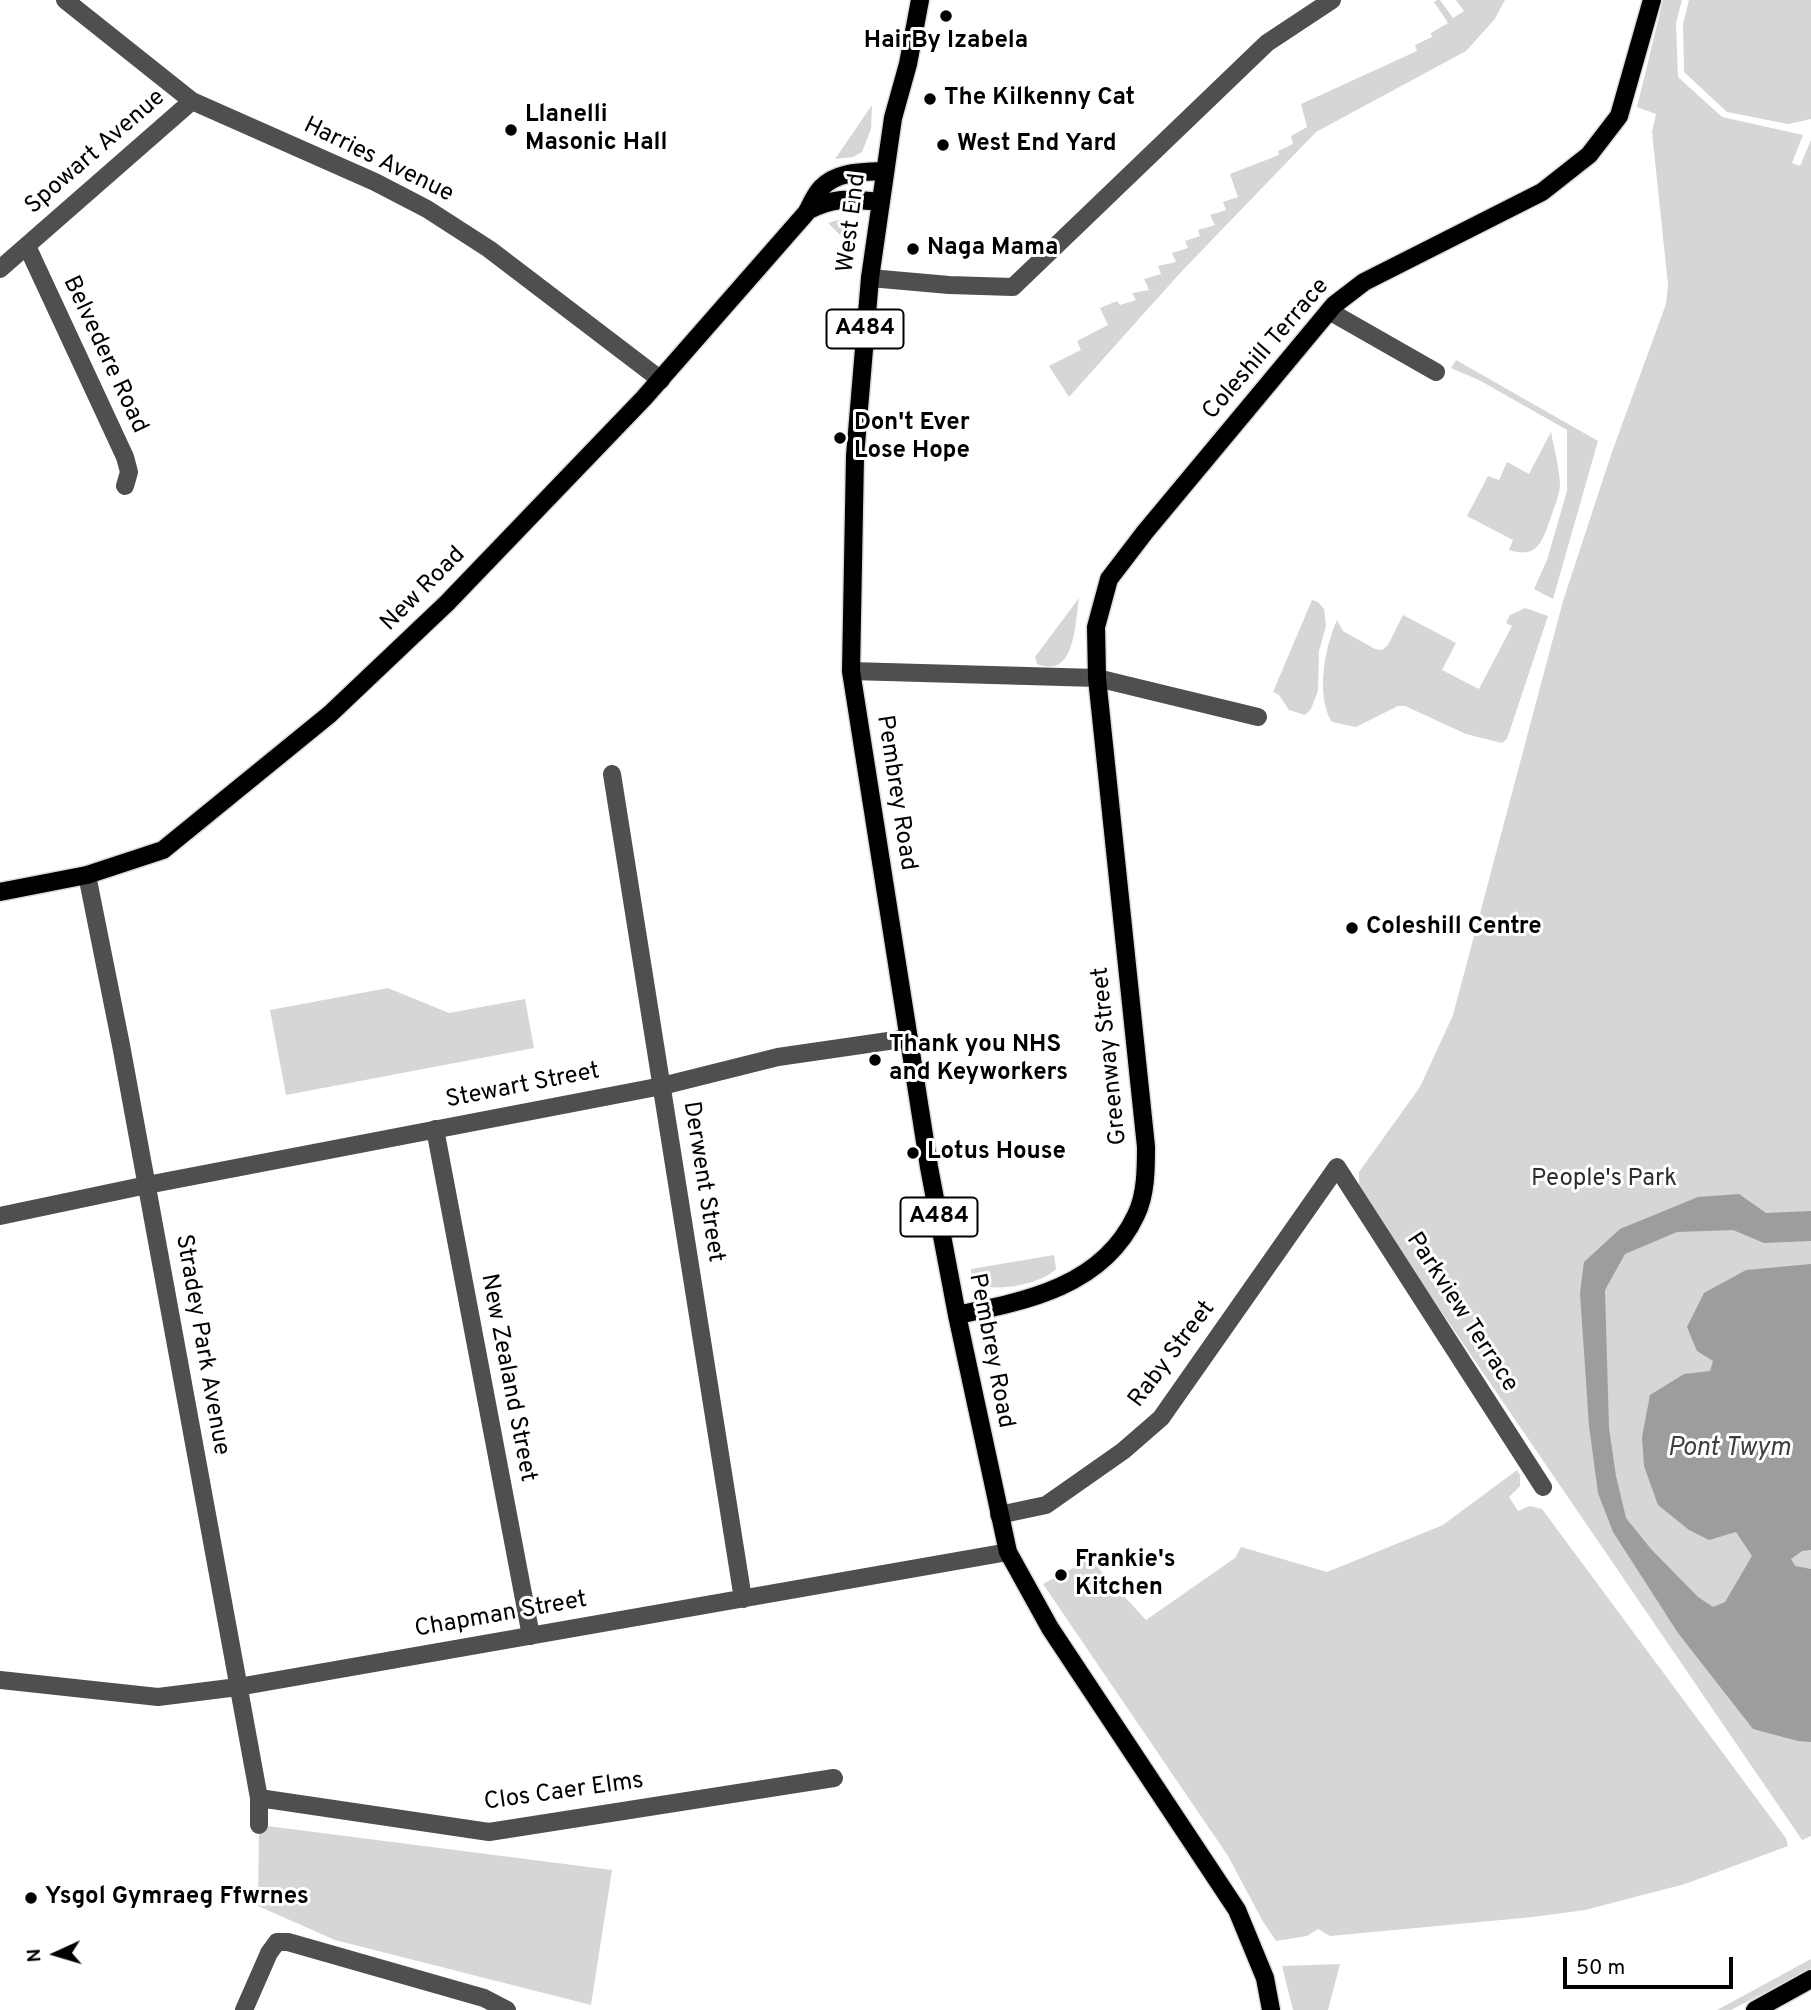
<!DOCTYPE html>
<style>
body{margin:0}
#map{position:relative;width:1811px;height:2010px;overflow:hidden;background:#fff;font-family:Overpass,sans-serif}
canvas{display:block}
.north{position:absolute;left:21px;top:1919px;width:70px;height:70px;-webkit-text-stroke:5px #fff;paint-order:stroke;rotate:266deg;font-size:19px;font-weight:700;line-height:28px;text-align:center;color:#000}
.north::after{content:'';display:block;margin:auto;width:24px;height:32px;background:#000;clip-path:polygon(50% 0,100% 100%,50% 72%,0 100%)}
.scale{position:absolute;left:1563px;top:1957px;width:170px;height:32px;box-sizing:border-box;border:4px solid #000;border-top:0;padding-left:9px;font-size:21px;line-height:24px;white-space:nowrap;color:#000;-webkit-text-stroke:5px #fff;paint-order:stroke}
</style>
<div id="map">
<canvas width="1811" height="2010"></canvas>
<div class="north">N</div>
<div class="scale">50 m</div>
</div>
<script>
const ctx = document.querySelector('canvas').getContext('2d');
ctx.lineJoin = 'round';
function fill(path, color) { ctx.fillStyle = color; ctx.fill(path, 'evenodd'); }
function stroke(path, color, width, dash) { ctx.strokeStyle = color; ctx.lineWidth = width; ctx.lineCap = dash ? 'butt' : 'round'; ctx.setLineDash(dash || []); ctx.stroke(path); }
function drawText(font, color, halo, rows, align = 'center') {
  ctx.font = font + ' Overpass,sans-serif'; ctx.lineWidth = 6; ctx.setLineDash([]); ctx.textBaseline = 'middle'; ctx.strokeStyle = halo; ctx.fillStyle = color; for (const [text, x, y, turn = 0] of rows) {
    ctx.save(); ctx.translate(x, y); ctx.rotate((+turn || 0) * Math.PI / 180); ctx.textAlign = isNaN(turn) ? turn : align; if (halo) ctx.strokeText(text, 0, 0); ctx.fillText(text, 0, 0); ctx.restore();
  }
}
const green = new Path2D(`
 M 1437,0 L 1440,0 L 1453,18 L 1464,11 L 1456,0 L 1505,0 L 1494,20 L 1466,51 L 1316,132 L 1181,272 L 1069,397 L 1049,366 L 1081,350 L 1077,341 L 1108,325 L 1100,308 L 1117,301 L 1120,305 L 1136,300 L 1132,293 L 1149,290 L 1144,279 L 1161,274 L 1158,266 L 1176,262 L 1172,253 L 1188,248 L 1185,241 L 1200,236 L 1198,230 L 1215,225 L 1210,215 L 1226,210 L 1223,202 L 1238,197 L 1230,174 L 1279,155 L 1278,151 L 1293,144 L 1291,136 L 1307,127 L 1301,104 L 1417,51 L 1415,45 L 1432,37 L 1431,33 L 1448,23 L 1434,2 Z
 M 1663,0 L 1682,0 L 1676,23 L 1678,77 L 1722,117 L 1803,135 L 1792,163 L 1800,166 L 1811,140 L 1811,1836 L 1802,1840 L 1359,1191 L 1359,1172 L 1420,1087 L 1453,1015 L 1563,601 L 1612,452 L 1666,304 L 1668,285 L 1652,132 L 1656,114 L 1637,107 Z
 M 1689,0 L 1811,0 L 1811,119 L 1788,124 L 1727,112 L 1684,72 L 1683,24 Z
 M 872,105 L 871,129 L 862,152 L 853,157 L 835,159 Z
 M 838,220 C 856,221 857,238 857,252 L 828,223 Z
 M 1456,360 L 1598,441 L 1553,599 L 1534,589 L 1547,560 L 1567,491 L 1567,430 L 1479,380 L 1451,368 Z
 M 1551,432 C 1554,449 1560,469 1560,487 C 1559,496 1555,505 1552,514 C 1543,538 1540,560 1509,550 L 1513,540 L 1467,516 L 1488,476 L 1499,480 L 1507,462 L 1529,474 Z
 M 1079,598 C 1075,622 1076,680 1037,664 L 1035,657 Z
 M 1312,600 L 1318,602 L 1324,609 L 1326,626 L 1319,651 L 1318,691 L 1311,709 L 1305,715 L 1289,710 L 1279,695 L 1273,692 Z
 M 1525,608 L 1548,616 L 1507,739 L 1502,743 L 1466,734 L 1405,706 L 1398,706 L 1356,727 L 1332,722 C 1315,695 1325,647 1337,620 L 1343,631 L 1375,649 L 1382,650 L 1388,645 L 1403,615 L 1456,643 L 1442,670 L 1479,689 L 1512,626 L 1506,623 L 1510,615 Z
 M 388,988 L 449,1013 L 525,999 L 534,1048 L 286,1095 L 270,1010 Z
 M 1054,1255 L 1056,1269 C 1042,1285 970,1301 971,1269 Z
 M 1517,1470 L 1520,1475 L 1520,1486 L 1509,1497 L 1518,1511 L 1530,1506 L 1542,1509 L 1777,1826 L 1786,1838 L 1788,1846 L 1685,1884 L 1585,1910 L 1533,1917 L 1330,1936 L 1318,1929 L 1307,1936 L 1276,1941 L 1262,1920 L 1228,1856 L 1043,1584 L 1090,1559 L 1146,1620 L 1235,1558 L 1241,1547 L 1327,1572 L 1443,1525 Z
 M 259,1825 L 612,1870 L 591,2005 L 335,1940 L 258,1906 Z
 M 1811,1959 L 1811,1968 L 1731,2010 L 1717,2010 Z
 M 1340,1964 L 1328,2010 L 1293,2010 L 1282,1966 Z`);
const water = new Path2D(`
 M 1739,1194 L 1766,1213 L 1811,1211 L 1811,1241 L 1764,1243 L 1733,1230 L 1677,1232 L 1625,1254 L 1605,1290 L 1609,1428 L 1616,1476 L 1626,1518 L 1651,1549 L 1698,1597 L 1713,1607 L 1725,1602 L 1752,1556 L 1736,1532 L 1709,1540 L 1689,1530 L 1658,1505 L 1644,1466 L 1642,1437 L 1650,1395 L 1684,1374 L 1710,1371 L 1713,1361 L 1697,1351 L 1687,1327 L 1704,1293 L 1746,1270 L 1811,1264 L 1811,1550 L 1802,1551 L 1791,1559 L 1795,1566 L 1811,1569 L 1811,1742 L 1798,1741 L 1753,1729 L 1678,1633 L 1613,1532 L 1598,1493 L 1589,1426 L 1580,1293 L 1584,1262 L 1620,1229 L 1698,1197 Z`);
const minor = new Path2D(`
 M 65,0 L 192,101 L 375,182 L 427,209 L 489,249 L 661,380
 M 27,246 L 125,457 L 129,472 L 125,486
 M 0,269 L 192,101
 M 870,278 L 949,285 L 1013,287 L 1267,43 L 1332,0
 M 1329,311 L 1436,372
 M 851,671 L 1097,678 L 1258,717
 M 612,774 L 743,1599
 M 87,875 L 121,1045 L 259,1798 L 259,1825
 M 435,1129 L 531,1636
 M 0,1216 L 147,1185 L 662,1086 L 778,1057 L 909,1038
 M 999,1515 L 1046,1505 L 1123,1451 L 1161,1418 L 1337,1167 L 1543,1487
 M 0,1680 L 158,1697 L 238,1687 L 1008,1552
 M 259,1798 L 489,1832 L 834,1778
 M 244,2010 L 269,1953 L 277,1942 L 288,1942 L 484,1998 L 507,2010`);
const major = new Path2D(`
 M 920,0 L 908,64 L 893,118 L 870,278 L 855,456 L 851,671 L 929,1167 L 957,1315 L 1008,1552 L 1050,1628 L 1237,1910 L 1265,1978 L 1271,2010
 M 807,211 C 835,196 851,199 881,202
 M 0,892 L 87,875 L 163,850 L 330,714 L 447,603 L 644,398 L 807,212 C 811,204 815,194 821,188 C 837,171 863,172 884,171
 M 957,1315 C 1027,1301 1103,1286 1136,1215 C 1146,1195 1146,1168 1146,1147 L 1097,678 L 1096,627 L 1109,579 L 1145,532 L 1334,305 L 1364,282 L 1542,192 L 1589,155 L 1619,116 L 1652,0
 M 1755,2010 L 1811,1979`);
const markers = [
 [946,16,7,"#000"],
 [930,99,7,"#000"],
 [511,130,7,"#000"],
 [943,145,7,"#000"],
 [913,249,7,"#000"],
 [840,438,7,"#000"],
 [1352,928,7,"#000"],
 [875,1060,7,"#000"],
 [913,1153,7,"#000"],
 [1061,1575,7,"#000"],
 [31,1898,7,"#000"]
];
const shields = [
 [865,329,77],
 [939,1217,77]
];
const shieldNames = [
 ["A484",865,329],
 ["A484",939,1217]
];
const poiNames = [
 ["HairBy Izabela",946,42,"center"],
 ["The Kilkenny Cat",944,99],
 ["Llanelli",525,116],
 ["Masonic Hall",525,144],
 ["West End Yard",957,145],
 ["Naga Mama",927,249],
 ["Don't Ever",854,424],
 ["Lose Hope",854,452],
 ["Coleshill Centre",1366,928],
 ["Thank you NHS",889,1046],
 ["and Keyworkers",889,1074],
 ["Lotus House",927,1153],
 ["Frankie's",1075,1561],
 ["Kitchen",1075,1589],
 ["Ysgol Gymraeg Ffwrnes",45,1898]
];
const streetNames = [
 ["Spowart Avenue",96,153,-41],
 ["Harries Avenue",378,161,26],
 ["West End",853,223,-83],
 ["Coleshill Terrace",1267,350,-49],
 ["Belvedere Road",104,355,65],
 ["New Road",424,590,-45],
 ["Pembrey Road",895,793,81],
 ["Greenway Street",1111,1056,-96],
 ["Stewart Street",523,1087,-11],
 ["Derwent Street",702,1182,81],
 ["Parkview Terrace",1461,1313,57],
 ["Stradey Park Avenue",201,1345,80],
 ["Pembrey Road",990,1351,79],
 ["Raby Street",1173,1355,-53],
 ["New Zealand Street",507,1378,79],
 ["Chapman Street",501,1616,-10],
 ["Clos Caer Elms",564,1793,-8]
];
const parkNames = [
 ["People's Park",1604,1180]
];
const waterNames = [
 ["Pont Twym",1729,1450]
];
fill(green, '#d6d6d6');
fill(water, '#9d9d9d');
stroke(major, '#dbdbdb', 21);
stroke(minor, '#4f4f4f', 18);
stroke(major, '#000', 18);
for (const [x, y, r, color] of markers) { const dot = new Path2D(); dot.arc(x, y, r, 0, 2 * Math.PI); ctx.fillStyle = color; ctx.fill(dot); stroke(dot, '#fff', 2.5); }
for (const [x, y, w] of shields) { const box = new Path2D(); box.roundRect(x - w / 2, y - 19.5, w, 39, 5); ctx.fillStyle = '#fff'; ctx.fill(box); stroke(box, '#000', 2); }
drawText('bold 23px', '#000', null, shieldNames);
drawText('bold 24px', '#000', '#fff', poiNames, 'left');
drawText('24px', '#000', '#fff', streetNames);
drawText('24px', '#2d2d2d', '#fff', parkNames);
drawText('italic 26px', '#3e3e3e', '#fff', waterNames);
</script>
